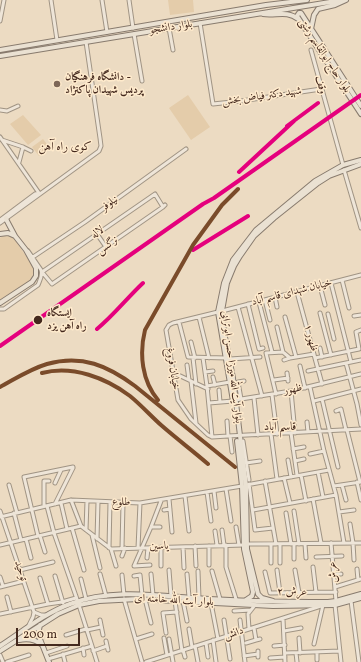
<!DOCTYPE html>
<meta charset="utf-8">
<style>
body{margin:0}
#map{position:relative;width:361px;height:662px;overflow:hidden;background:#ecdbc2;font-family:Vollkorn,serif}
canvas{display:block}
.scale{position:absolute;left:16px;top:628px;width:64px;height:18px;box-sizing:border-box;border:2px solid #43281d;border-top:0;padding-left:5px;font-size:12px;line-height:14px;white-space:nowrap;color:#43281d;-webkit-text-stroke:3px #feeacc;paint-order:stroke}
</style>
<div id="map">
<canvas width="361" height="662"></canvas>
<div class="scale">200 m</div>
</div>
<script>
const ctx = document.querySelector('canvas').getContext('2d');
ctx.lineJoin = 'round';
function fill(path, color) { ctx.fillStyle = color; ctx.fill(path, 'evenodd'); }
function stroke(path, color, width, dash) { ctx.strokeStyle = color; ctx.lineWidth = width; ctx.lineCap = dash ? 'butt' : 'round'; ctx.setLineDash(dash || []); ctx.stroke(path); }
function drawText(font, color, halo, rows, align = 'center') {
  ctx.font = font + ' Vollkorn,Amiri,serif'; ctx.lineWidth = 3; ctx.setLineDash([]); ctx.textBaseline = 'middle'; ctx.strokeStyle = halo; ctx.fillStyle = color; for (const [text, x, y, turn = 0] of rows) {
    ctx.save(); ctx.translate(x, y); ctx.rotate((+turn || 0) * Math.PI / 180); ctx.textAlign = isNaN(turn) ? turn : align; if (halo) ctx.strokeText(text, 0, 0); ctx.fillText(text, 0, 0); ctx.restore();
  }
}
const green = new Path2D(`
 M 168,0 L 193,0 L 194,12 L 170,15 Z
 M 188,95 L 210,127 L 191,140 L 169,108 Z
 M 23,115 L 41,135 L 28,145 L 10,124 Z
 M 43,139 L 50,148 L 39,156 L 32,147 Z
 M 3,236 L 13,237 L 32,265 C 41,280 11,294 0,301 L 0,238 Z`);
const minor = new Path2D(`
 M 51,0 L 57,40
 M 102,0 L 107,32
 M 129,0 L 133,28
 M 0,21 L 4,0
 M 200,23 L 213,104 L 241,101 L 321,89
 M 169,28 L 173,50
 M 134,34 L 142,81
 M 311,50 L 343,165
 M 0,110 L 7,111 L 18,106
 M 0,137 L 39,193
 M 2,140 L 23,147
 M 19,162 L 23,147 L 31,151
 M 344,170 L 361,228
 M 163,207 L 52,284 L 42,272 L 155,194 L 163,207 L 165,205
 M 0,220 L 35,194 L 39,193
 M 0,223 L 99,151 L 101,146 L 100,138 L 86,42
 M 97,234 L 106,247
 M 33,257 L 85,222 L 186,149
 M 342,280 L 349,308
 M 331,283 L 351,362 L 346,363 L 357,404 L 361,425
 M 320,286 L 325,305
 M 297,292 L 322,384
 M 275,297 L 277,307
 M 265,300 L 270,320
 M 259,302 L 272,352
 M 248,304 L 259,349 L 263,348
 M 238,307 L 262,396
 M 0,309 L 4,309 L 38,285 C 40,280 43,275 41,270 L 28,251
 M 222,311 L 361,275
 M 218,312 L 173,323 L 169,325 L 166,330 L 178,400 L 191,419 L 208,435 L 212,437 L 228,436 L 361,429
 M 320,313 L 331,355
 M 328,314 L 334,339
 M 354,316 L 361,315
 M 199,317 L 209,358
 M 285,317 L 296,357
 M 179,322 L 188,357 L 226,358
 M 277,327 L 283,352
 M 191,342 L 195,358
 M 320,348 L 322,357
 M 193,358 L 196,384
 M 203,358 L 207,386 L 212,437
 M 315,358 L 359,349 L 356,332 L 361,330
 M 230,359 L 260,357
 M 284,360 L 290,358
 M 351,362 L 361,360
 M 187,365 L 189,380
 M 300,366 L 305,388
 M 308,371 L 346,363
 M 205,372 L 213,371
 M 174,373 L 208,389
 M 287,373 L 288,381
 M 213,377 L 215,385
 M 274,380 L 288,378
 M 191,381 L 196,423
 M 207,386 L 230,382
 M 310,387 L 324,451 L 336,495 L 344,543
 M 219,390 L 220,402
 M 291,391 L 295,433
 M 276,394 L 266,353 L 283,352 L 290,358 L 314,354
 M 272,395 L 277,434
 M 254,398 L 258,435
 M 241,399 L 238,382 L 244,381
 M 322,399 L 338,467
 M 235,400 L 291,391 L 361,374
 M 314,401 L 361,389
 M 209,403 L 233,401
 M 336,411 L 341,409 L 346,430
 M 227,421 L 228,436
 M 307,422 L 308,432
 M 347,430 L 360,482
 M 291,433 L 297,475
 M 271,434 L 277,479
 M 230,436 L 232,452
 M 243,441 L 249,480
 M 293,449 L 304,447
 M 310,454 L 324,451
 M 288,460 L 291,477
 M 295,461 L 304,459
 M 246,463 L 260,461
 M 318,472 L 323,497
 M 301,475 L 306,501
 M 284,478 L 290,503
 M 265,481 L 276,544
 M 357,482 L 361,500
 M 55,483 L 61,470
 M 249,484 L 255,530 L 273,528
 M 9,485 L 17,513
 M 246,485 L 329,470
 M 342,485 L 346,500
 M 334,486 L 361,482
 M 226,489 L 231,521
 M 214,491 L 216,508
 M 207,492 L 211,521
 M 185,496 L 189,531
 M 169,499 L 172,532
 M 313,499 L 321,543
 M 71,500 L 81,526 L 111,549 L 244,545
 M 61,503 L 67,529
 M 55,504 L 73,468
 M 44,506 L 44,481 L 49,481
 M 47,506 L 54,533 L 78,602
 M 164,510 L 170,509
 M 253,510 L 336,495
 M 0,511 L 34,612 L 41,615 L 45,615
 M 294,511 L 299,544
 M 339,512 L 354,510
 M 14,513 L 21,540
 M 286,513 L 291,544
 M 0,517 L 71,500 L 140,503 L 242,486
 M 350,524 L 353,543 L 354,560
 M 151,527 L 160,527
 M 236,527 L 239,545
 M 72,528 L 84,570
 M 86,530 L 87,501
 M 222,530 L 224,545
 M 215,531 L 217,545
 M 92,535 L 100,568
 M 38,536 L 24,477 L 73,467
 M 40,536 L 45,552
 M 26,539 L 31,558
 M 97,539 L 98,502
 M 331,543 L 336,601
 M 247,544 L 361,543
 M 271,544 L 271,563
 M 280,544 L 280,563
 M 294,544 L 294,559
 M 305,544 L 306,558
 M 0,545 L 81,526
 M 226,545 L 226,567 L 236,599
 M 195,546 L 196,566
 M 209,546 L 209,565
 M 161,547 L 161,566
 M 183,547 L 184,568
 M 109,548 L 110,502
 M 122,548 L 123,503
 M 138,548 L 140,503
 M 111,549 L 116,566
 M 122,556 L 125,548
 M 316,557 L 342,556
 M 147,558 L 148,548
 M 150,565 L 134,566 L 151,527 L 161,501
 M 313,567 L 316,592
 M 357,569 L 358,580
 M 20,570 L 53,562
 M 169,570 L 171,596
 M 277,570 L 280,593
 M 295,570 L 299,593
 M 198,571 L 199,598
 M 212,571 L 220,599
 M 265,572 L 270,593 L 336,592
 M 100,574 L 106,596
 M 151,574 L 153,595
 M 187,574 L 189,597
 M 334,574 L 341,574
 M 122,575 L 124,595
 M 55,576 L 63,603
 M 134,576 L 140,575 L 142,595
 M 0,577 L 3,586
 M 40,578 L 48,604
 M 81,579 L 86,599
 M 0,587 L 24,581
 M 335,587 L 361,579
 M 7,597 L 11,612
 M 124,599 L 142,662
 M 145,599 L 151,623
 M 175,601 L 182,651
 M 183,601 L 187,621
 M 351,601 L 359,662
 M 211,603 L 218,639
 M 79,605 L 97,662
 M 335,605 L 341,662
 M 234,611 L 251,610
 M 0,614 L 48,604 L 62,602 L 76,598
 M 283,619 L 285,662
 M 100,620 L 103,635
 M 224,620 L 230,659
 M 240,620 L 245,662
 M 29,625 L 33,617 L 34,612
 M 254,628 L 256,640 L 260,639
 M 189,629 L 192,647
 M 249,629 L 248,614 L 255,605
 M 87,630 L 101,627
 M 284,631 L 301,628
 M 166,633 L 163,613 L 177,612
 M 66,635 L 86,629
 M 164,638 L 167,655
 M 299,638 L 300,653
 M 136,639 L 152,634
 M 169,639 L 173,662
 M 213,640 L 216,662
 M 106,641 L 108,650
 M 206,643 L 208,657
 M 246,643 L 256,640
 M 314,644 L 323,605
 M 195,646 L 198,662
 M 274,646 L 285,645
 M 83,648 L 84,655
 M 183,650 L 185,657
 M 93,651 L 107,646
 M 258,651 L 258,657
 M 46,653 L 67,646
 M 285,653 L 340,651
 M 296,653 L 297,662
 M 63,654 L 65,662
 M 0,655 L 3,662
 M 244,656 L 258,654
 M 270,658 L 285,657
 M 48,659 L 92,646
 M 317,660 L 317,652
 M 7,662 L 29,655
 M 146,662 L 321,606`);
const major = new Path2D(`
 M 263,14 C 276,16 287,10 298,19
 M 311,29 L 314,15 L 318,9 L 335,5 L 346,0
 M 0,50 L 266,5 L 307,0
 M 0,56 L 342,0
 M 361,106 L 301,13 L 299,13 L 297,16 L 361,114
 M 0,234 L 8,233 L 15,236
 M 0,303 L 32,282 L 36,276 L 36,268 L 26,250 L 15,236 L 7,221 L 6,218
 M 233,401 L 218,312 L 224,283 L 233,260 L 256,230 L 315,181 L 343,165 L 361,160
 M 237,441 L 242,486 L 244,549 L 253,592 L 252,596 L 246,600
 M 273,601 L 262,598 L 258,594 L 247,549 L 246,485 L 233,378 L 224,332 L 222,311 L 227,283 L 234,266 L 240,256 L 254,236 L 274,218 L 318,183 L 329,176 L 361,164
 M 40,625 L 38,634 L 49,662
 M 19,640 C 28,638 35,639 42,645
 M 0,646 C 23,631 45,613 70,604 C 110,589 154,595 194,598 C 239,601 284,602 328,602 L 336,601 L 361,594
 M 0,651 L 58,614 L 79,605 L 99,601 L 138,599 L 273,606 L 335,605 L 361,598`);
const rail1 = new Path2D(`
 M 287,126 L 318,103
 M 239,172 L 294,121
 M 193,250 L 248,216
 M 97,329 C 114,315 127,298 143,283
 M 0,346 L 203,204 L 214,198 L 361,95`);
const rail2 = new Path2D(`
 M 42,373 C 73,365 106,378 130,396 C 141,405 151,416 161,425 C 177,439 193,451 208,464
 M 0,387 C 15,379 30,369 47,364 C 82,354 108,366 135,386 L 235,467
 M 158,400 C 142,381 139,354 145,330 L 193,245 L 222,205 L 238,189`);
const markers = [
 [57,84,4,"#7e6757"],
 [38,320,5,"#43281d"]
];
const streetNames = [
 ["بلوار دانشجو",171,28,-9],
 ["بلوار حاج ابوالقاسم رشتی",324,56,57],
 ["وقف",320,85,75],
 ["شهید دکتر فیاض بخش",262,97,-8],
 ["نیلوفر",110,204,-36],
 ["لاله",98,233,-35],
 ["نرگس",108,246,-35],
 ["خیابان شهدای قاسم آباد",292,293,-14],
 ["ظهور ۱",310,338,75],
 ["بلوار آیت الله میرزا حسن ابوترابی",231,367,83],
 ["خیابان فروغ",172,369,81],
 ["ظهور",293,390,-11],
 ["طلوع",121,503,2],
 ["یاسین",159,547,-2],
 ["توحید",20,571,71],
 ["عرش",334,572,-96],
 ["عرش ۲",292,593],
 ["بلوار آیت الله خامنه ای",174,601,3],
 ["دانش",234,634,-18]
];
const poiNames = [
 ["دانشگاه فرهنگیان -",65,78],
 ["پردیس شهیدان پاکنژاد",65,91]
];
const stopNames = [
 ["ایستگاه",47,314],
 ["راه آهن یزد",47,327]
];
const neighbourhoodNames = [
 ["کوی راه آهن",65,148],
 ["قاسم آباد",280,428]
];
fill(green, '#e4ccaa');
stroke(minor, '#a09484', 5);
stroke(major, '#887b6e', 6);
stroke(minor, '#eee5d8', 3);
stroke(major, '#eae1d2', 4);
stroke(rail1, '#e5007d', 4);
stroke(rail2, '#7a4b2a', 4);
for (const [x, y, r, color] of markers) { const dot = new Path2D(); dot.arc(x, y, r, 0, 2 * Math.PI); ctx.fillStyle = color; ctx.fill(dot); stroke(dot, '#feeacc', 1.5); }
drawText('11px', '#43281d', '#feeacc', streetNames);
drawText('bold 11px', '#43281d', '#feeacc', poiNames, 'left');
drawText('bold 11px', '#43281d', '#feeacc', stopNames, 'left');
drawText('12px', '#43281d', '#feeacc', neighbourhoodNames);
</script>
